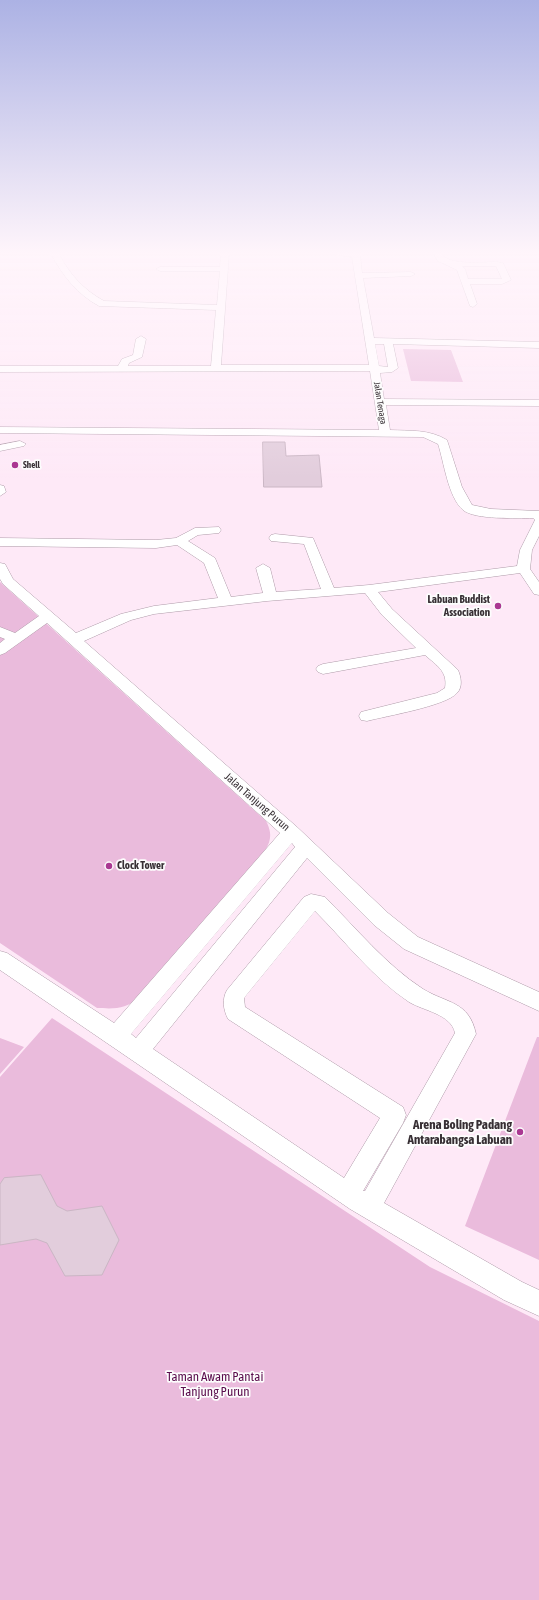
<!DOCTYPE html>
<style>
body{margin:0}
canvas{display:block;background:#fee9f7}
</style>
<canvas width="539" height="1600"></canvas>
<script>
const ctx = document.querySelector('canvas').getContext('2d');
ctx.lineJoin = 'round';
function fill(path, color) { ctx.fillStyle = color; ctx.fill(path, 'evenodd'); }
function stroke(path, color, width, dash) { ctx.strokeStyle = color; ctx.lineWidth = width; ctx.lineCap = dash ? 'butt' : 'round'; ctx.setLineDash(dash || []); ctx.stroke(path); }
function drawText(font, color, halo, rows, align = 'center') {
  ctx.font = font + ' "Asap Condensed",sans-serif'; ctx.lineWidth = 3.5; ctx.setLineDash([]); ctx.textBaseline = 'middle'; ctx.strokeStyle = halo; ctx.fillStyle = color; for (const [text, x, y, turn = 0] of rows) {
    ctx.save(); ctx.translate(x, y); ctx.rotate((+turn || 0) * Math.PI / 180); ctx.textAlign = isNaN(turn) ? turn : align; if (halo) ctx.strokeText(text, 0, 0); ctx.fillText(text, 0, 0); ctx.restore();
  }
}
const green = new Path2D(`
 M 403,349 L 451,350 L 463,382 L 411,381 Z
 M 0,582 L 266,821 C 275,838 268,845 260,860 L 141,997 C 124,1009 117,1009 97,1008 L 0,943 Z
 M 52,1018 L 430,1267 L 539,1321 L 539,1600 L 0,1600 L 0,1077 Z
 M 537,1037 L 539,1037 L 539,1260 L 465,1226 Z
 M 0,1038 L 24,1047 L 0,1074 Z`);
const building = new Path2D(`
 M 263,442 L 285,442 L 286,456 L 319,455 L 322,487 L 264,487 Z
 M 41,1175 L 57,1206 L 67,1211 L 102,1206 L 119,1240 L 102,1275 L 65,1276 L 47,1243 L 36,1239 L 0,1245 L 0,1184 L 4,1178 Z`);
const minor = new Path2D(`
 M 51,254 L 59,254 C 70,275 84,290 104,301 L 217,305 L 220,271 L 160,271 L 156,269 L 160,267 L 220,267 L 221,254 L 229,254 L 221,365 L 369,365 L 352,257 L 333,254 L 360,254 L 362,273 L 411,272 L 415,274 L 411,276 L 363,278 L 374,338 L 539,342 L 539,348 L 393,344 L 398,368 L 392,372 L 380,373 L 384,399 L 539,400 L 539,406 L 386,405 L 390,430 C 410,431 429,429 447,440 L 462,487 L 472,505 L 491,509 L 539,511 L 539,536 L 532,550 L 530,569 L 539,582 L 539,595 L 534,594 L 520,573 L 378,592 L 392,609 L 458,670 C 461,677 463,687 457,693 C 446,706 386,716 367,721 L 361,720 L 359,716 L 361,712 L 437,693 L 445,688 C 448,671 436,665 425,655 L 323,674 L 318,672 L 316,669 L 318,666 L 323,664 L 416,648 L 382,615 L 365,593 L 267,601 L 154,614 L 131,620 L 84,641 L 297,827 L 388,913 L 418,937 L 539,992 L 539,1011 L 404,949 L 374,925 L 307,858 L 153,1049 L 344,1178 L 380,1118 L 228,1019 C 223,1009 222,999 227,990 L 304,897 L 311,894 L 325,897 C 356,928 386,965 423,989 C 448,1004 469,1001 476,1034 L 384,1203 L 522,1282 L 539,1290 L 539,1316 L 504,1300 L 350,1209 L 0,970 L 0,951 L 7,953 L 114,1023 L 280,833 L 47,623 L 5,653 L 0,655 L 0,643 L 5,639 L 0,637 L 0,627 L 15,633 L 39,616 L 3,584 L 0,579 L 0,563 L 5,564 L 13,579 L 76,633 L 121,614 L 154,606 L 218,598 L 204,563 L 177,545 L 156,548 L 0,546 L 0,538 L 156,540 L 176,538 L 195,528 L 219,527 L 221,530 L 219,533 L 198,535 L 188,541 L 215,558 L 231,597 L 263,593 L 256,568 L 263,564 L 270,568 L 276,592 L 321,589 L 304,544 L 271,541 L 269,538 L 271,535 L 275,534 L 313,538 L 334,588 L 369,585 L 517,566 L 520,550 L 535,520 L 533,518 C 517,518 475,520 463,510 C 448,497 444,462 438,444 L 423,437 L 0,433 L 0,427 L 379,430 L 370,371 L 0,372 L 0,366 L 118,366 L 122,359 L 133,355 L 136,339 L 141,336 L 146,339 L 142,357 L 129,363 L 128,366 L 211,366 L 216,310 L 99,306 C 77,294 63,276 51,254 ZM 375,344 L 384,344 L 388,367 L 379,366 ZM 292,843 L 295,847 L 136,1038 L 131,1034 ZM 315,911 C 345,941 373,978 409,1002 C 424,1011 451,1014 455,1033 L 365,1191 L 363,1191 L 403,1123 L 406,1115 L 403,1107 L 245,1007 L 244,998 Z
 M 434,254 L 442,254 C 449,266 484,262 497,262 L 503,263 L 511,280 L 502,284 L 470,284 L 477,304 L 473,307 L 470,306 L 457,270 L 438,261 ZM 462,266 L 496,266 L 502,279 L 468,279 L 465,269 Z
 M 20,441 L 26,444 L 24,446 L 0,451 L 0,445 Z
 M 0,485 L 4,486 L 6,492 L 0,496 Z`);
const markers = [
 [15,465,4,"#aa3892"],
 [498,606,4,"#aa3892"],
 [109,866,4,"#aa3892"],
 [520,1132,4,"#aa3892"]
];
const farStreetnames = [
 ["Jalan Tenaga",380,403,81]
];
const farPoinames = [
 ["Shell",23,465]
];
const poiNames = [
 ["Labuan Buddist",490,600],
 ["Association",490,613],
 ["Clock Tower",117,866,"left"]
];
const streetNames = [
 ["Jalan Tanjung Purun",257,802,41]
];
const nearPoinames = [
 ["Arena Boling Padang",512,1125],
 ["Antarabangsa Labuan",512,1140]
];
const nearParknames = [
 ["Taman Awam Pantai",215,1377],
 ["Tanjung Purun",215,1392]
];
fill(green, '#eabbdc');
fill(building, '#e2cddc');
stroke(building, '#cab6c4', 1);
stroke(minor, '#ae9aa8', 1);
fill(minor, '#fff');
const sky = ctx.createLinearGradient(0, 0, 0, 478);
sky.addColorStop(0, '#acb2e4');
sky.addColorStop(0.53, '#fff5fb');
sky.addColorStop(1, '#fff5fb00');
ctx.fillStyle = sky;
ctx.fillRect(0, 0, 539, 478);
for (const [x, y, r, color] of markers) { const dot = new Path2D(); dot.arc(x, y, r, 0, 2 * Math.PI); ctx.fillStyle = color; ctx.fill(dot); stroke(dot, '#fdfdfd', 1.5); }
drawText('9px', '#372f34', '#fdfdfd', farStreetnames);
drawText('bold 9px', '#372f34', '#fdfdfd', farPoinames, 'left');
drawText('bold 11px', '#372f34', '#fdfdfd', poiNames, 'right');
drawText('11px', '#372f34', '#fdfdfd', streetNames);
drawText('bold 13px', '#372f34', '#fdfdfd', nearPoinames, 'right');
drawText('13px', '#5b0d4d', '#fdfdfd', nearParknames);
</script>
